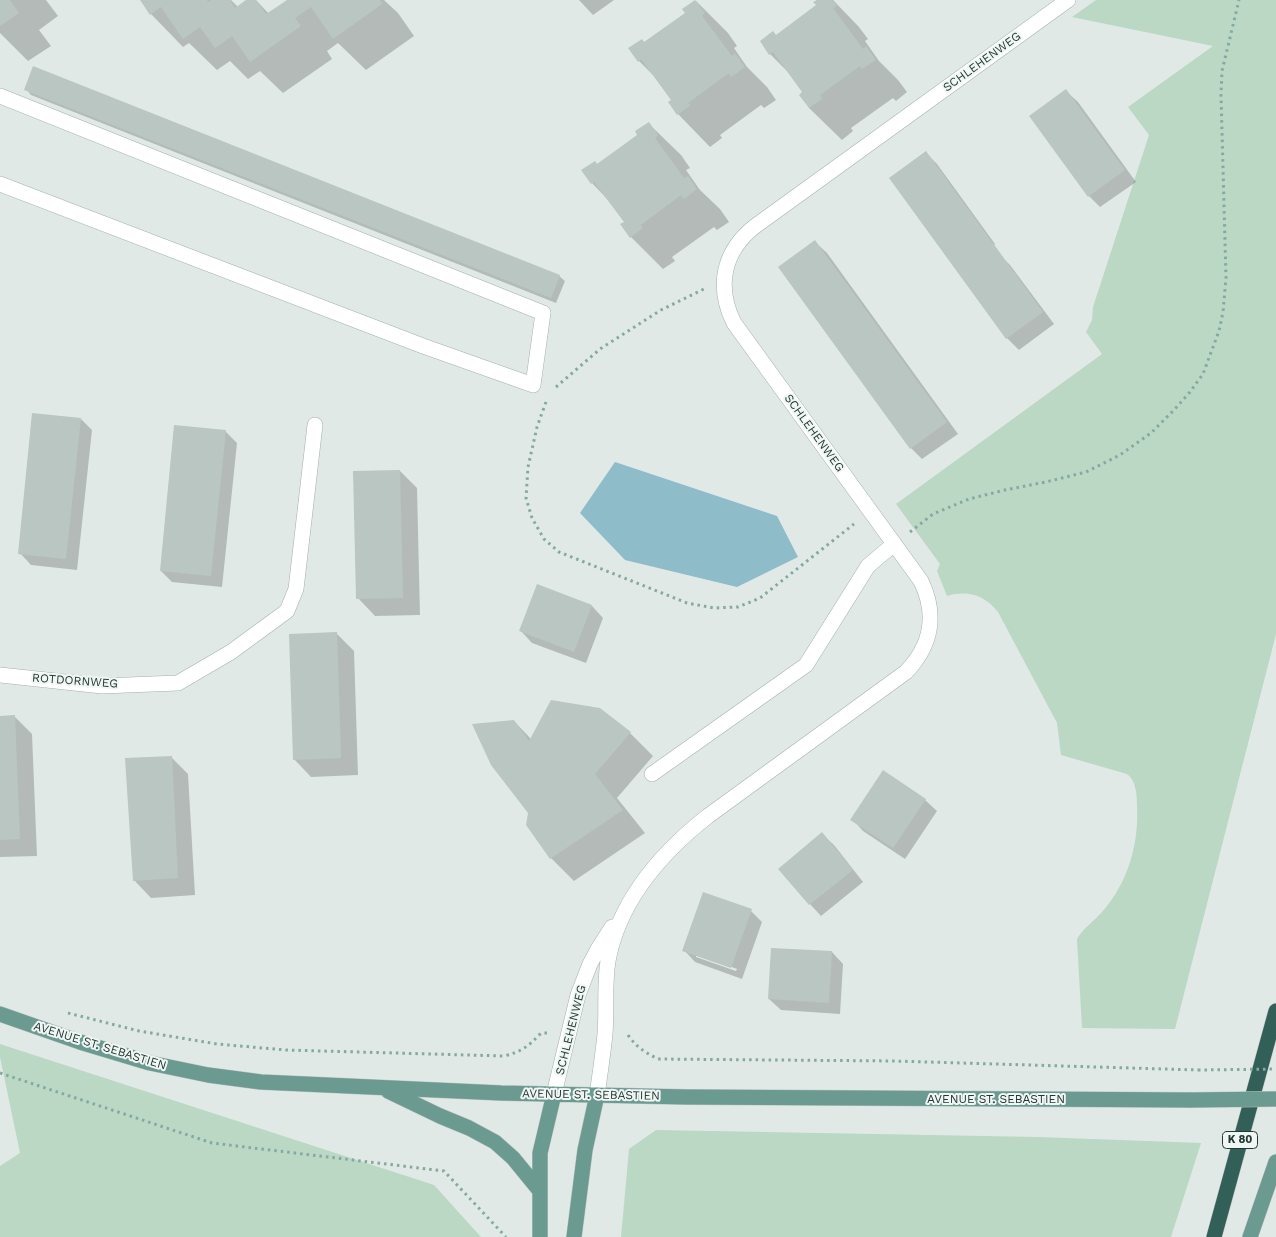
<!DOCTYPE html>
<style>
body{margin:0}
canvas{display:block;background:#e0e9e6}
</style>
<canvas width="1276" height="1237"></canvas>
<script>
const ctx = document.querySelector('canvas').getContext('2d');
ctx.lineJoin = 'round';
function fill(path, color) { ctx.fillStyle = color; ctx.fill(path, 'evenodd'); }
function stroke(path, color, width, dash) { ctx.strokeStyle = color; ctx.lineWidth = width; ctx.lineCap = dash ? 'butt' : 'round'; ctx.setLineDash(dash || []); ctx.stroke(path); }
function drawText(font, color, halo, rows, align = 'center') {
  ctx.font = font + ' "Work Sans",sans-serif'; ctx.lineWidth = 4; ctx.setLineDash([]); ctx.textBaseline = 'middle'; ctx.strokeStyle = halo; ctx.fillStyle = color; for (const [text, x, y, turn = 0] of rows) {
    ctx.save(); ctx.translate(x, y); ctx.rotate((+turn || 0) * Math.PI / 180); ctx.textAlign = isNaN(turn) ? turn : align; if (halo) ctx.strokeText(text, 0, 0); ctx.fillText(text, 0, 0); ctx.restore();
  }
}
const green = new Path2D(`
 M 1096,0 L 1276,0 L 1276,634 L 1175,1029 L 1082,1028 L 1077,940 C 1079,932 1095,920 1102,912 C 1128,883 1139,844 1137,806 C 1137,795 1136,780 1127,774 L 1061,755 L 1057,723 L 998,612 C 984,595 969,590 947,596 L 937,571 L 940,564 L 896,504 L 1102,354 L 1086,332 L 1092,320 L 1093,307 L 1149,135 L 1128,107 L 1213,46 L 1072,17 Z
 M 0,1044 L 434,1185 L 481,1237 L 0,1237 L 0,1166 L 20,1153 L 0,1057 Z
 M 656,1130 L 1039,1137 L 1201,1143 L 1171,1237 L 621,1237 L 629,1149 Z`);
const water = new Path2D(`
 M 615,462 L 777,516 L 798,557 L 737,587 L 625,560 L 580,513 Z`);
const shadow = new Path2D(`
 M 0,0 L 46,0 L 58,16 L 39,30 L 51,46 L 28,61 L 0,33 Z
 M 141,0 L 231,0 L 238,7 L 248,0 L 256,0 L 269,14 L 289,0 L 384,0 L 398,13 L 414,36 L 366,70 L 338,43 L 327,51 L 332,59 L 283,93 L 260,71 L 248,79 L 230,61 L 217,70 L 189,43 L 183,47 L 151,14 Z
 M 579,0 L 614,0 L 593,15 Z
 M 819,0 L 833,0 L 859,27 L 868,39 L 865,41 L 879,61 L 898,80 L 907,92 L 896,101 L 893,98 L 851,128 L 853,131 L 842,140 L 809,108 L 804,93 L 790,74 L 770,54 L 761,41 L 776,36 L 818,6 Z
 M 696,1 L 728,33 L 737,46 L 734,48 L 747,67 L 767,87 L 776,100 L 764,108 L 761,105 L 720,135 L 722,138 L 710,147 L 678,114 L 669,102 L 673,100 L 658,80 L 639,61 L 630,49 L 645,43 L 686,13 Z
 M 26,89 L 559,276 L 565,281 L 556,303 L 31,95 Z
 M 1066,91 L 1078,102 L 1136,182 L 1100,207 L 1089,196 Z
 M 648,123 L 681,155 L 690,168 L 686,170 L 700,190 L 720,209 L 729,222 L 717,230 L 714,227 L 672,257 L 675,261 L 663,269 L 631,237 L 625,222 L 610,202 L 592,183 L 597,165 L 639,135 Z
 M 926,153 L 937,164 L 995,244 L 994,245 L 1004,259 L 1010,265 L 1054,324 L 1019,350 L 1007,338 Z
 M 815,242 L 827,253 L 958,434 L 922,459 L 911,448 Z
 M 81,419 L 92,430 L 77,570 L 31,565 L 20,553 Z
 M 225,431 L 237,443 L 222,587 L 172,582 L 161,571 Z
 M 400,471 L 417,488 L 420,615 L 375,616 L 358,598 Z
 M 592,606 L 603,618 L 586,663 L 532,643 L 521,631 Z
 M 337,634 L 354,651 L 358,775 L 311,777 L 294,759 Z
 M 0,717 L 15,717 L 32,734 L 37,856 L 0,857 Z
 M 514,721 L 531,739 L 630,733 L 653,756 L 617,798 L 645,833 L 574,881 L 551,858 L 529,813 Z
 M 171,757 L 188,774 L 195,895 L 151,898 L 134,880 Z
 M 925,800 L 937,811 L 905,859 L 863,831 L 852,819 Z
 M 822,834 L 834,845 L 863,882 L 821,916 L 810,904 Z
 M 751,911 L 762,922 L 742,979 L 695,962 L 684,950 ZM 696,954 L 737,969 L 736,971 L 696,957 Z
 M 832,952 L 843,964 L 840,1014 L 781,1010 L 769,999 Z`);
const building = new Path2D(`
 M 0,0 L 10,0 L 19,13 L 0,26 Z
 M 140,0 L 207,0 L 208,2 L 212,0 L 230,0 L 235,8 L 246,0 L 256,0 L 266,14 L 287,0 L 380,0 L 382,4 L 333,39 L 311,7 L 295,18 L 301,26 L 250,62 L 232,36 L 215,48 L 200,27 L 183,39 L 161,7 L 150,15 Z
 M 695,0 L 705,13 L 702,16 L 732,56 L 735,53 L 745,67 L 731,77 L 729,73 L 688,103 L 691,105 L 677,115 L 668,102 L 671,100 L 641,59 L 638,62 L 628,48 L 642,39 L 644,42 L 685,13 L 682,9 Z
 M 817,0 L 832,0 L 837,6 L 833,8 L 863,49 L 866,46 L 876,60 L 862,69 L 860,66 L 820,95 L 822,99 L 809,108 L 799,95 L 802,92 L 773,52 L 769,55 L 760,41 L 773,31 L 776,35 L 816,5 L 813,2 Z
 M 33,66 L 560,275 L 551,298 L 24,90 Z
 M 1066,89 L 1125,170 L 1088,197 L 1029,116 Z
 M 649,122 L 658,135 L 655,138 L 684,178 L 688,176 L 697,189 L 684,199 L 681,195 L 641,225 L 643,228 L 630,238 L 620,224 L 624,222 L 594,182 L 591,184 L 581,170 L 595,161 L 597,164 L 637,135 L 635,131 Z
 M 926,151 L 1043,312 L 1006,339 L 889,178 Z
 M 815,240 L 947,422 L 910,449 L 778,267 Z
 M 32,413 L 81,418 L 66,559 L 18,554 Z
 M 174,425 L 226,430 L 211,576 L 160,571 Z
 M 400,470 L 403,598 L 356,599 L 353,471 Z
 M 537,584 L 592,605 L 574,652 L 519,631 Z
 M 337,632 L 341,758 L 293,760 L 289,634 Z
 M 551,700 L 600,708 L 631,732 L 595,774 L 623,810 L 550,859 L 526,825 L 528,813 L 491,765 L 472,724 L 514,720 L 529,741 Z
 M 15,715 L 20,839 L 0,840 L 0,716 Z
 M 172,756 L 178,878 L 133,881 L 125,758 Z
 M 883,770 L 926,799 L 893,848 L 850,820 Z
 M 822,832 L 853,870 L 809,905 L 778,869 Z
 M 703,892 L 752,909 L 731,968 L 682,951 Z
 M 771,948 L 832,951 L 829,1003 L 768,999 Z`);
const path = new Path2D(`
 M 556,387 L 600,349 L 661,310 L 704,289
 M 546,402 L 537,427 L 528,467 L 526,498 L 532,518 L 544,539 L 559,552 L 687,603 L 714,608 L 738,607 L 760,598 L 854,524
 M 910,532 L 933,514 L 969,499 L 1005,490 L 1046,482 L 1086,472 L 1120,455 L 1151,433 L 1174,410 L 1190,392 L 1203,374 L 1219,331 L 1223,312 L 1226,278 L 1221,95 L 1222,71 L 1239,0
 M 68,1013 L 139,1031 L 217,1044 L 286,1050 L 504,1056 C 521,1052 529,1046 541,1033 L 548,1033
 M 628,1035 C 637,1048 645,1052 658,1059 L 894,1061 L 1198,1070
 M 0,1073 L 212,1143 L 444,1171 L 506,1237`);
const minor = new Path2D(`
 M 0,96 L 543,313 L 533,385 L 423,346 L 0,184
 M 0,675 L 102,686 L 178,683 L 231,652 L 287,611 L 296,589 L 315,425
 M 652,774 L 806,665 L 868,566 L 894,544
 M 554,1094 L 578,995 L 590,964 L 598,949 L 612,927
 M 597,1095 C 600,1074 603,1054 605,1034 C 607,1009 604,985 608,961 C 619,900 661,853 708,816 L 906,672 C 932,645 937,614 921,581 L 734,323 C 716,287 723,252 754,227 L 1068,0`);
const major = new Path2D(`
 M 0,1014 L 80,1042 L 150,1063 L 208,1075 L 261,1082 L 501,1093 L 687,1097 L 1191,1100
 M 388,1091 L 440,1116 L 469,1128 L 495,1142 L 513,1158 L 540,1191
 M 540,1237 L 540,1153 L 554,1094
 M 574,1237 L 585,1150 L 597,1095
 M 1250,1237 L 1276,1162`);
const highway = new Path2D(`
 M 1214,1237 L 1276,1011`);
const pathBridge = new Path2D(`
 M 1198,1070 L 1276,1069`);
const majorBridge = new Path2D(`
 M 1191,1100 L 1276,1099`);
const shields = [
 [1240,1140,35]
];
const shieldNames = [
 ["K 80",1240,1140]
];
const streetNames = [
 ["SCHLEHENWEG",982,62,-36],
 ["SCHLEHENWEG",814,433,54],
 ["ROTDORNWEG",75,681,4],
 ["SCHLEHENWEG",571,1030,-76],
 ["AVENUE ST. SEBASTIEN",100,1046,17],
 ["AVENUE ST. SEBASTIEN",591,1095,1],
 ["AVENUE ST. SEBASTIEN",996,1099]
];
fill(green, '#bbd8c5');
fill(water, '#8ebcc8');
fill(shadow, '#0003');
fill(building, '#b9c6c2');
stroke(minor, '#a4b0ad', 16);
stroke(major, '#bdc3c2', 16);
stroke(highway, '#bdc3c2', 16);
stroke(path, '#84a9a0', 3, [2.5, 4]);
stroke(minor, '#fff', 15);
stroke(major, '#6a9a90', 15);
stroke(highway, '#326059', 15);
stroke(majorBridge, '#bdc3c2', 16, []);
stroke(pathBridge, '#84a9a0', 3, [2.5, 4]);
stroke(majorBridge, '#6a9a90', 15);
for (const [x, y, w] of shields) { const box = new Path2D(); box.roundRect(x - w / 2, y - 8.5, w, 17, 4); ctx.fillStyle = '#f0f6f4'; ctx.fill(box); stroke(box, '#233833', 1); }
drawText('bold 11px', '#233833', null, shieldNames);
drawText('12px', '#233833', '#f0f6f4', streetNames);
</script>
